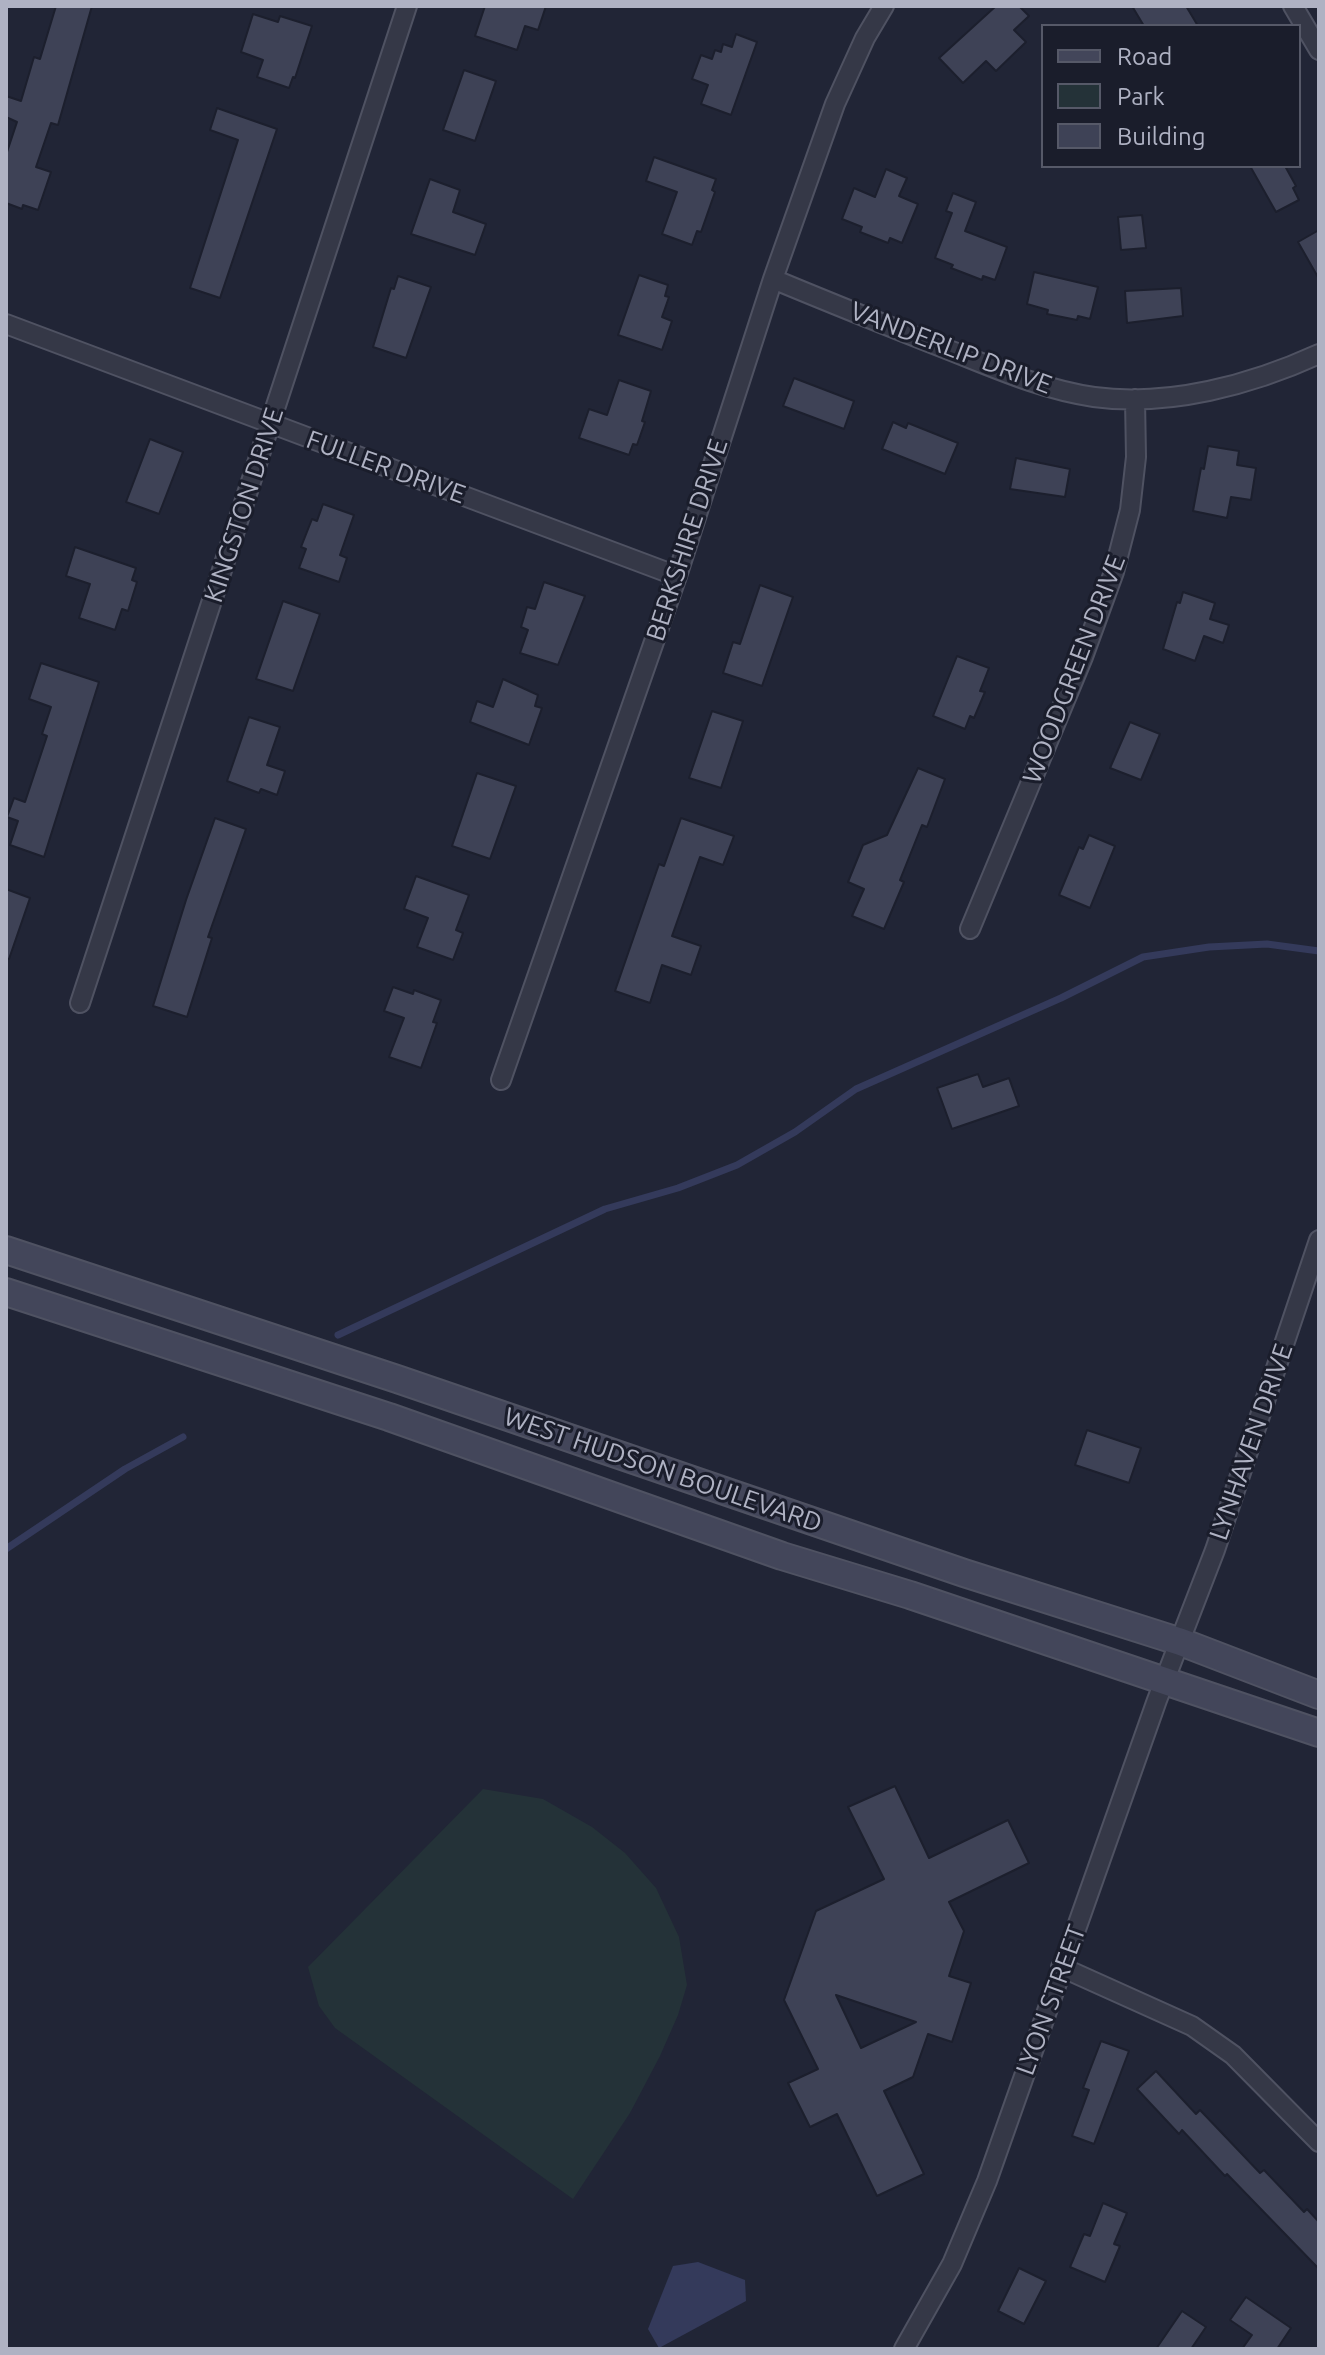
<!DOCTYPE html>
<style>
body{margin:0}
#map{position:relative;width:1325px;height:2355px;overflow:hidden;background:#212536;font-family:Ubuntu,sans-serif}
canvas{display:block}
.frame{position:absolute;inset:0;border:8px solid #afb2c3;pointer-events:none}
.legend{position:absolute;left:1041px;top:24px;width:260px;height:144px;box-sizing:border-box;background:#1a1d2b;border:2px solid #565968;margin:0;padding:10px 14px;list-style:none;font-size:24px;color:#afb2c3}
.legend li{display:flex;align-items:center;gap:16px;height:40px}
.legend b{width:40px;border:2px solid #565968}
</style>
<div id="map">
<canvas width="1325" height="2355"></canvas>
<div class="frame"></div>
<ul class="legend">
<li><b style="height:10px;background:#43465a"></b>Road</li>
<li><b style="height:22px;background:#243238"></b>Park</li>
<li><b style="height:22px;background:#3e4256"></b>Building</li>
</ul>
</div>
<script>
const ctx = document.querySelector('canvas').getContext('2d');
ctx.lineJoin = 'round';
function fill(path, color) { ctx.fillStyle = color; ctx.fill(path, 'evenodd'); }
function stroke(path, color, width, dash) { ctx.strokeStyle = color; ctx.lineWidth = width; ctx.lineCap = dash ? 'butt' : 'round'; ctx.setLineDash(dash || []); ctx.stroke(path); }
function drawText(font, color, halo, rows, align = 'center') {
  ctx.font = font + ' Ubuntu,sans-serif'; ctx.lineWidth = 6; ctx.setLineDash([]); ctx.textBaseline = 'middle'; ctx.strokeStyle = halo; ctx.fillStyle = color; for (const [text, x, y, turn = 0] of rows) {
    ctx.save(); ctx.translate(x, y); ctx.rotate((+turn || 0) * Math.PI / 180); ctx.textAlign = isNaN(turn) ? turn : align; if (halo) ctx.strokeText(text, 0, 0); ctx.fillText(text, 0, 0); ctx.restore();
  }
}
const green = new Path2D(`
 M 483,1789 L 543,1799 L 592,1827 L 625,1853 L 656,1888 L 679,1937 L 687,1985 L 678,2015 L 660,2056 L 630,2113 L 573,2199 L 335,2028 L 319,2006 L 308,1967 Z`);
const water = new Path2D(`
 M 698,2262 L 745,2280 L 746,2301 L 659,2348 L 648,2329 L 673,2266 Z`);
const stream = new Path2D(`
 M 338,1335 L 605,1209 L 678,1188 L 737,1165 L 795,1132 L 856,1089 L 1061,998 L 1143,957 L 1209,947 L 1267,944 L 1319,951
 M 6,1549 L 125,1469 L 183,1437`);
const building = new Path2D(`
 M 56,6 L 92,6 L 58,125 L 51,123 L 36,167 L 51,172 L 38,210 L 23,205 L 22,209 L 6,203 L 6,155 L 17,122 L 6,117 L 6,96 L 21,101 L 34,57 L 40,59 Z
 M 485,6 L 546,6 L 538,30 L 525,26 L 517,50 L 475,36 Z
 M 996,6 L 1019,6 L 1029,16 L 1014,30 L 1026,42 L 996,71 L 986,61 L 963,83 L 939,58 Z
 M 1132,6 L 1186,6 L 1198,26 L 1144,26 Z
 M 253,14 L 278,22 L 280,16 L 312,26 L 295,78 L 293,77 L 289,88 L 257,77 L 263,60 L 241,52 Z
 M 736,34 L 757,42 L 731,115 L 701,104 L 708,85 L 692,79 L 701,55 L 712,59 L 715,50 L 721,52 L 723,44 L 732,47 Z
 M 464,70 L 496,81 L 475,141 L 443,130 Z
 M 217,108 L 277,129 L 220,298 L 190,288 L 238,140 L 210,130 Z
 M 654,157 L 716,179 L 712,190 L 715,192 L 701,232 L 697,231 L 692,245 L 662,234 L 677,192 L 646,181 Z
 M 1250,166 L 1285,166 L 1296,186 L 1293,188 L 1299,200 L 1276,212 Z
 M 886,169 L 907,178 L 899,196 L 918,204 L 902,243 L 890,238 L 888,243 L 860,232 L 862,227 L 842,219 L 854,188 L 875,197 Z
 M 430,179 L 460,190 L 453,212 L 486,224 L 475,255 L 411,234 Z
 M 953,193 L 976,202 L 965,231 L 1007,247 L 995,280 L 983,276 L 982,280 L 951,268 L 953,265 L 935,258 L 952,213 L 946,211 Z
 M 1142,215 L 1146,248 L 1121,250 L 1118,217 Z
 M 1319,230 L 1319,279 L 1298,242 Z
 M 1034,272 L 1098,287 L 1090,319 L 1078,316 L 1077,320 L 1047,314 L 1048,310 L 1027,304 Z
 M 639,275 L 668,285 L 665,296 L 669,297 L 662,317 L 672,321 L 662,350 L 618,335 Z
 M 398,276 L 431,287 L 406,358 L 373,347 L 391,288 L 394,289 Z
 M 1181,288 L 1183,316 L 1127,323 L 1125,291 Z
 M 794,378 L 854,401 L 844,429 L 783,406 Z
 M 619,380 L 651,391 L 642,421 L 645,422 L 637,445 L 633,444 L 629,455 L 579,438 L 589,409 L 607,415 Z
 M 893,422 L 906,428 L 908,423 L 958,443 L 945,474 L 882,449 Z
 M 150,439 L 183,452 L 159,514 L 126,502 Z
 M 1208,446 L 1239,451 L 1237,465 L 1256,468 L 1251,500 L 1231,497 L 1227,518 L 1193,511 L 1201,468 L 1204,469 Z
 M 1016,458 L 1070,469 L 1065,497 L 1010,489 Z
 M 323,504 L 354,515 L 340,555 L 347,558 L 339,582 L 299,568 L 306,549 L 301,547 L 312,519 L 317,521 Z
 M 75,547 L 136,568 L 132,580 L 137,582 L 128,611 L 122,609 L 115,630 L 79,618 L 90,584 L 66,576 Z
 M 544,582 L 585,596 L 558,665 L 520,653 L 528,630 L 521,627 L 527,607 L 535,609 Z
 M 760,585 L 793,597 L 762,686 L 723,673 L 733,642 L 740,644 Z
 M 1183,592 L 1215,603 L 1210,619 L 1229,625 L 1223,643 L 1204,636 L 1195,661 L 1163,649 L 1177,602 L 1180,603 Z
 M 283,601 L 320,614 L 293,691 L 256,679 Z
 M 957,656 L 989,668 L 980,691 L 985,692 L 974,718 L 970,716 L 965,729 L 933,716 Z
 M 41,663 L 99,682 L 44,857 L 10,845 L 18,821 L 7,817 L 14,798 L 25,802 L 47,736 L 42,734 L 51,707 L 29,699 Z
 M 503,679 L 538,695 L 535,706 L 542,708 L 529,745 L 470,722 L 477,701 L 493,707 Z
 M 712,711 L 743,721 L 721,788 L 689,778 Z
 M 249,717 L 280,727 L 267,765 L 285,771 L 277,795 L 261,789 L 259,793 L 227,781 Z
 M 1130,722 L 1160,734 L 1141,780 L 1110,768 Z
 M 918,768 L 945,779 L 927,827 L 922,825 L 900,880 L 904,882 L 884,929 L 852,916 L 864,889 L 848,882 L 863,845 L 887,835 Z
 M 477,773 L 516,786 L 490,859 L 452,846 Z
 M 215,818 L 246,829 L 208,937 L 212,938 L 187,1017 L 153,1006 L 186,900 Z
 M 681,818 L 734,836 L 723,865 L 700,857 L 672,936 L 701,946 L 691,975 L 662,965 L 650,1003 L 615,991 L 659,864 L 664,866 Z
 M 1089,835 L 1115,846 L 1090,908 L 1059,895 L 1079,847 L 1083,849 Z
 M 416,876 L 469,895 L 456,930 L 463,933 L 453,960 L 417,947 L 428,918 L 404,909 Z
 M 6,889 L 30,898 L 9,959 L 6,959 Z
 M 393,987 L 413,994 L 414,990 L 441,1000 L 433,1022 L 437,1023 L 421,1068 L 389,1057 L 404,1018 L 384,1011 Z
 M 978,1074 L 983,1087 L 1009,1078 L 1019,1106 L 952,1129 L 937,1088 Z
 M 1087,1430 L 1141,1448 L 1129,1483 L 1075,1465 Z
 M 895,1786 L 929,1858 L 1008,1820 L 1029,1863 L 949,1902 L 964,1931 L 949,1976 L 971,1983 L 952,2042 L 928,2034 L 913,2077 L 884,2091 L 924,2174 L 877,2196 L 837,2114 L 810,2127 L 788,2083 L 818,2069 L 784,2000 L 816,1911 L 884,1879 L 848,1807 ZM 836,1995 L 916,2022 L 861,2048 Z
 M 1101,2041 L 1129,2051 L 1094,2144 L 1072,2136 L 1089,2090 L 1083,2088 Z
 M 1156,2071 L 1196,2114 L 1200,2110 L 1260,2173 L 1264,2170 L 1304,2212 L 1307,2209 L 1319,2222 L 1319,2269 L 1227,2174 L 1225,2176 L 1182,2130 L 1179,2134 L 1137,2089 Z
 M 1103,2203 L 1127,2213 L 1114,2244 L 1120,2246 L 1105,2282 L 1070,2267 L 1084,2234 L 1090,2236 Z
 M 1019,2268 L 1046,2281 L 1024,2324 L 998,2311 Z
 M 1246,2297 L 1291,2328 L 1277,2349 L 1242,2349 L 1252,2335 L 1230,2320 Z
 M 1182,2311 L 1206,2327 L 1191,2349 L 1156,2349 Z`);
const minor = new Path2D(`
 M 1293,6 L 1319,50
 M 773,279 C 833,304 893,328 954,352 C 999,370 1045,390 1094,397 C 1169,407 1251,385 1319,354
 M 6,324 L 677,576
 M 970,929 L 1083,657 L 1114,572 L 1130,510 L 1136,457 L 1135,399
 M 80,1003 L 407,6
 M 501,1080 L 677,576 L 773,279 L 835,104 L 865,38 L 884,6
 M 1061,1967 L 1192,2026 L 1233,2055 L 1319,2142
 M 904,2349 L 952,2264 L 987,2181 L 1157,1700 L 1215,1550 L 1319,1240`);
const secondary = new Path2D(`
 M 6,1250 L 397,1379 L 964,1573 L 1181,1642 L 1319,1695
 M 6,1292 L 389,1417 L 782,1556 L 910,1595 L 1319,1733`);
const streetNames = [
 ["VANDERLIP DRIVE",951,348,21],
 ["FULLER DRIVE",386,467,20],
 ["KINGSTON DRIVE",244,505,-72],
 ["BERKSHIRE DRIVE",687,540,-72],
 ["WOODGREEN DRIVE",1074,669,-69],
 ["LYNHAVEN DRIVE",1251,1442,-71],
 ["WEST HUDSON BOULEVARD",663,1470,19],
 ["LYON STREET",1051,2000,-70]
];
fill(green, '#243238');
fill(water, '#343a5b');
stroke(stream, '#343a5b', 7);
fill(building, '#3e4256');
stroke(building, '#1c1f2d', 2);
stroke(minor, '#4f5262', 22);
stroke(secondary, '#4f5262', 30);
stroke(minor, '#353847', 18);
stroke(secondary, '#43465a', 26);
drawText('26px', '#afb2c3', '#1a1d2b', streetNames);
</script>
